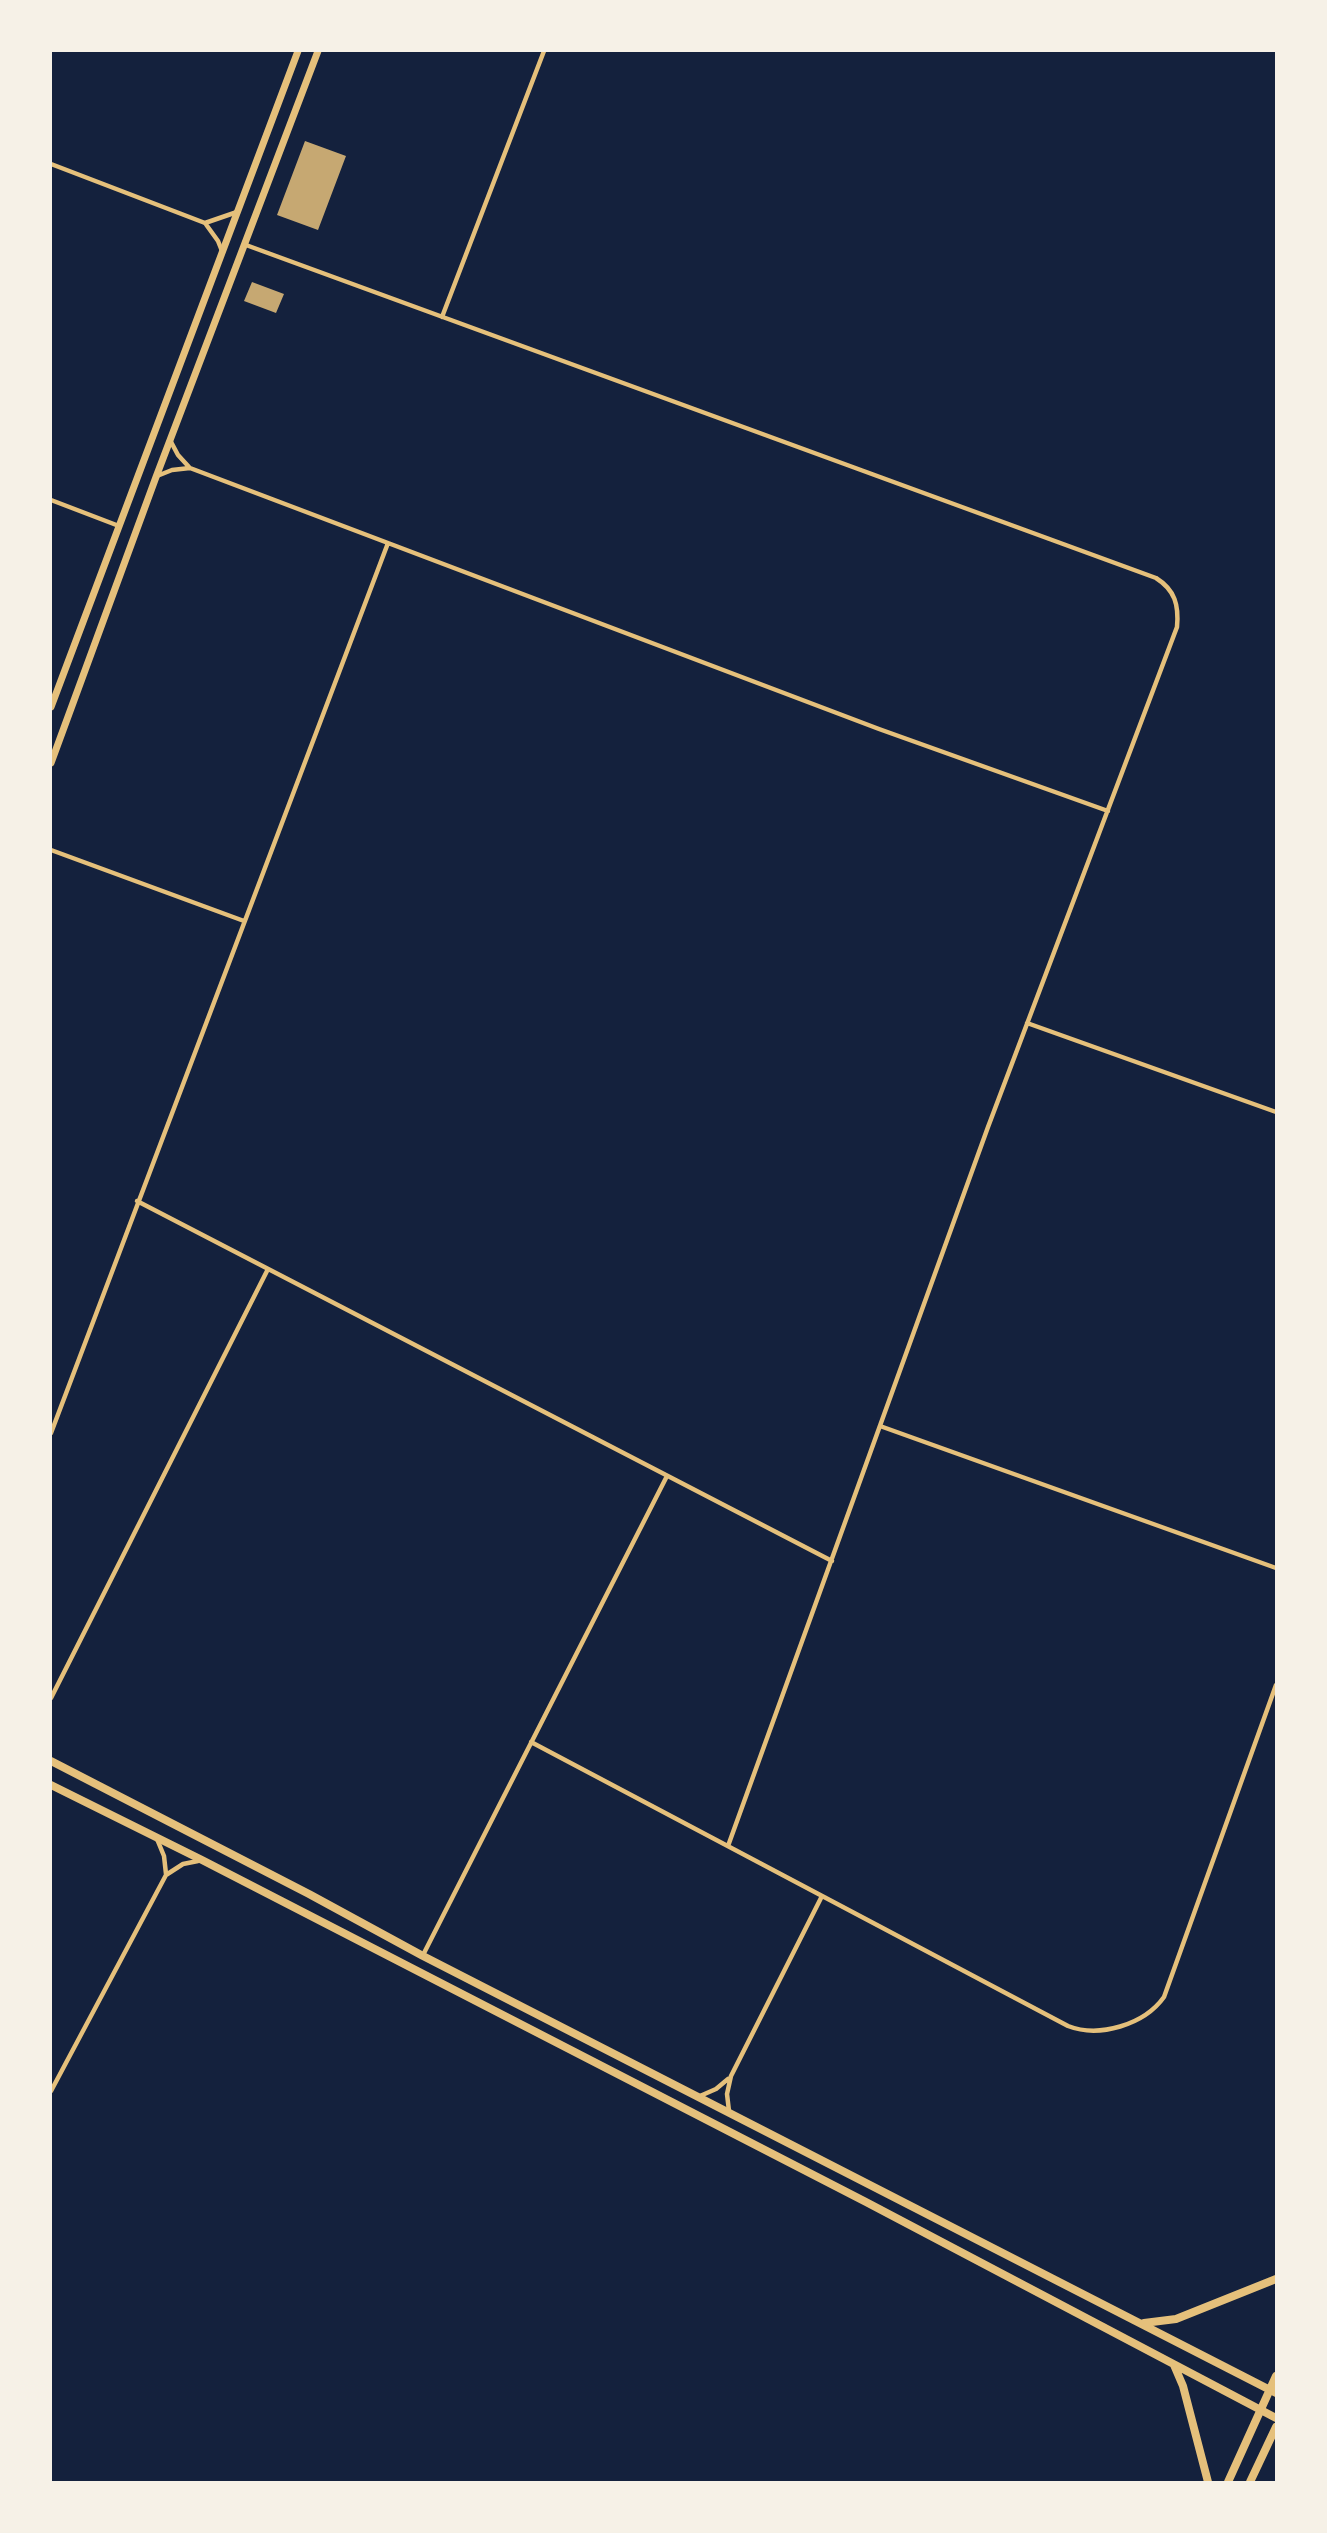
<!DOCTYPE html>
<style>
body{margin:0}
#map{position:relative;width:1327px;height:2533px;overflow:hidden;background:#14213d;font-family:Rubik,sans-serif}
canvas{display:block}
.frame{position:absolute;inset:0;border:52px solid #f6f1e7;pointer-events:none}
</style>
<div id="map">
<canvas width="1327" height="2533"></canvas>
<div class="frame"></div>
</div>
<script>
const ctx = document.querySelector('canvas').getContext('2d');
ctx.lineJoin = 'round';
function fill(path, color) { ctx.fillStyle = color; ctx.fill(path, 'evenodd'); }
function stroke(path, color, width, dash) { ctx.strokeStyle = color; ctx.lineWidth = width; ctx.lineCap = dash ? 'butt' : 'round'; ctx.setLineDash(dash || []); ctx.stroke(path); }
const building = new Path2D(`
 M 305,141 L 346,156 L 318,230 L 277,215 Z
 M 252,282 L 284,294 L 276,313 L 244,301 Z`);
const minor = new Path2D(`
 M 51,164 L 205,223 L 218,241 L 222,251
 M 205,223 L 237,212
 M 246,245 L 1156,578 C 1175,590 1179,605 1177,627 L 988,1127 L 728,1846
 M 442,317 L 544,51
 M 170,440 L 178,455 L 189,467
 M 157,476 L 172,470 L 190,468 L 879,729 L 1108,811
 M 51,500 L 119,526
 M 51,850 L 244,921
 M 1027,1023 L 1276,1112
 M 137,1201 L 832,1561
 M 880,1426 L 1276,1568
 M 51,1433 L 388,543
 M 51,1698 L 268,1269
 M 531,1742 L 1068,2026 C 1099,2038 1144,2025 1164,1997 L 1276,1685
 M 157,1839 L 164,1856 L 166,1874
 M 423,1955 L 667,1476
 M 51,2091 L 166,1875 L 183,1864 L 198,1861
 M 700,2096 L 716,2089 L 728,2079
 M 729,2111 L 727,2094 L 731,2076 L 822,1896`);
const secondary = new Path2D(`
 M 51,707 L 298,51
 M 51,763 L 156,477 L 318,51`);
const primary = new Path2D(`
 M 51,1761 L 309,1894 L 423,1956 L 1276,2393
 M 51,1785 L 202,1860 L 866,2202 L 1276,2418
 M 1144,2323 L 1176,2319 L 1276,2279
 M 1174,2365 L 1183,2386 L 1208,2482
 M 1228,2482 L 1276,2376
 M 1250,2482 L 1276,2427`);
fill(building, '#c6a872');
stroke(minor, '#e5c07b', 4.5);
stroke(secondary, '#e5c07b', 7);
stroke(primary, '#e5c07b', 8);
</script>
